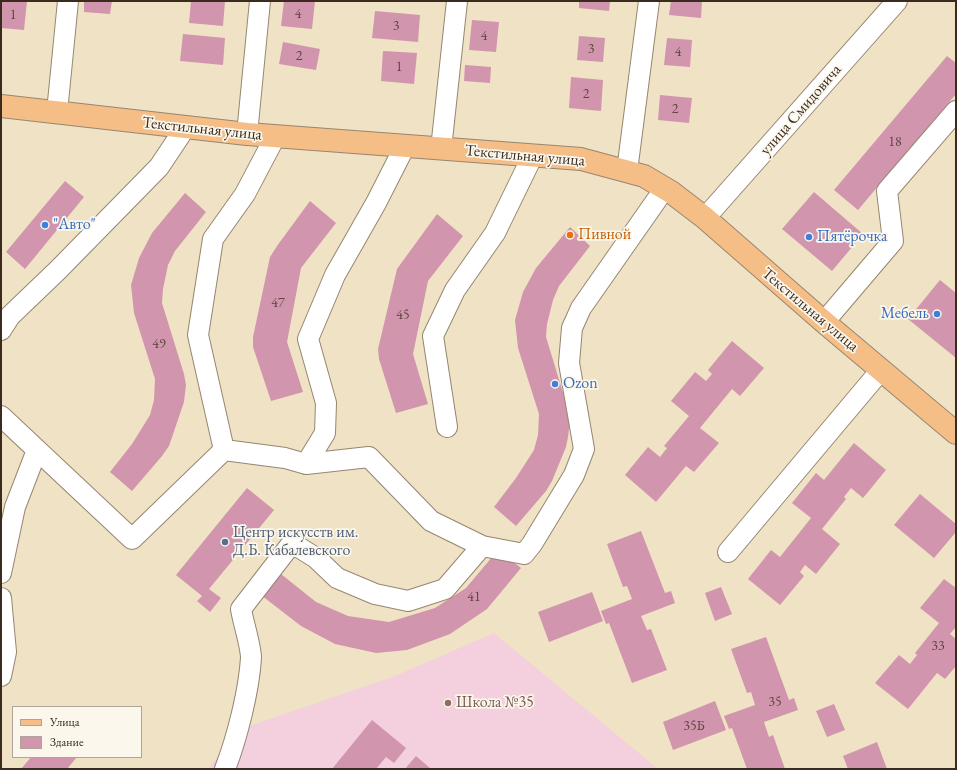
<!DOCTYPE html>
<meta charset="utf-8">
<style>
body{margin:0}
#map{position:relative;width:957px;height:770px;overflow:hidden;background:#f0e2c4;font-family:"EB Garamond",serif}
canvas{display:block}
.frame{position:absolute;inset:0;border:2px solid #3b2a1e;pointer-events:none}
.legend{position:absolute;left:12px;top:706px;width:130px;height:52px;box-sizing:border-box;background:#fbf7ec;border:1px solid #aea59a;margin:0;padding:5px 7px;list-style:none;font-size:12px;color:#3b2a1e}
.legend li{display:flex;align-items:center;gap:8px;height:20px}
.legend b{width:20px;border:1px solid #aea59a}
</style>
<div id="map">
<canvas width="957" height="770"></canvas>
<div class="frame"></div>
<ul class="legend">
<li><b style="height:5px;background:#f6be87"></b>Улица</li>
<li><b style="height:11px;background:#d195ad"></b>Здание</li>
</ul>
</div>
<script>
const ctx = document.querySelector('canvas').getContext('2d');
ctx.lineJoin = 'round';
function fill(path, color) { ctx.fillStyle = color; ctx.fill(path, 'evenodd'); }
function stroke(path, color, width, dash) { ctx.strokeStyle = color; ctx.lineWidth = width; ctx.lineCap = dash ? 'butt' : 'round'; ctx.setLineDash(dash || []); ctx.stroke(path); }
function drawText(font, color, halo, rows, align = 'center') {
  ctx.font = font + ' "EB Garamond",serif'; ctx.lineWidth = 3.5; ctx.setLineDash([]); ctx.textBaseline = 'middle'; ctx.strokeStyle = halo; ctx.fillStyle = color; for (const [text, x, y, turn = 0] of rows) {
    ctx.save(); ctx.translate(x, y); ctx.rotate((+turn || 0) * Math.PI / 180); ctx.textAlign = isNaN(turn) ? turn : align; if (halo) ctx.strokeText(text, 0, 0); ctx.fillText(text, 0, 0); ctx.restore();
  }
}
const built = new Path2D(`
 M 494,633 L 658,769 L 208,769 L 238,730 L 395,676 Z`);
const building = new Path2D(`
 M 1,1 L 27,1 L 24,30 L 1,28 Z
 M 84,1 L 112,1 L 110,14 L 84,12 Z
 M 191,1 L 225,1 L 223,26 L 189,23 Z
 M 284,1 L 315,1 L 312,29 L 281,26 Z
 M 579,1 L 610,1 L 609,11 L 579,8 Z
 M 671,1 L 702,1 L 701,18 L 669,15 Z
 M 375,11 L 420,15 L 418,42 L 372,38 Z
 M 472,20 L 499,22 L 496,52 L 469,50 Z
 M 183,34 L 225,38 L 223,65 L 180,61 Z
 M 579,36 L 605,38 L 603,62 L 577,60 Z
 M 667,38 L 692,40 L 690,67 L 664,65 Z
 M 283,42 L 320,49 L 316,70 L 279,64 Z
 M 383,51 L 417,53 L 414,84 L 381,81 Z
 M 947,56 L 956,63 L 956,94 L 858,210 L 834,190 Z
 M 465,65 L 491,67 L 490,83 L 464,81 Z
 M 571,77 L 603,80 L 601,111 L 569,108 Z
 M 660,95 L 692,98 L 689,123 L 658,120 Z
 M 65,181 L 84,197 L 25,269 L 6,252 Z
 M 814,192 L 863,234 L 832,271 L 782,229 Z
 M 185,193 L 206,212 L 175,251 L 168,265 L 163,289 L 162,303 L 184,374 L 186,385 L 184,402 L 169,446 L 162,456 L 132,491 L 110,472 L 132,444 L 150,415 L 154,400 L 155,379 L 134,313 L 131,285 L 139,258 L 152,233 Z
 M 310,201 L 336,223 L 301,268 L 287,342 L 303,392 L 271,401 L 253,347 L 253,337 L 270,257 L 277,246 Z
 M 437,214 L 463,236 L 428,281 L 413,354 L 428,404 L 396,413 L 379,359 L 378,349 L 397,269 Z
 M 570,227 L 590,246 L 559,286 L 553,300 L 547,324 L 546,337 L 568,409 L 570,420 L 568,437 L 566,447 L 552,481 L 546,491 L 516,526 L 494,507 L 516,478 L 534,450 L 538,435 L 539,414 L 518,348 L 515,320 L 523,292 L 536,268 Z
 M 940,280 L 956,293 L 956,358 L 908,319 Z
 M 732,341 L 764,368 L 740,396 L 732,389 L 700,428 L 719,443 L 694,472 L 686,466 L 656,502 L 625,475 L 648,447 L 660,457 L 667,448 L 664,446 L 689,416 L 671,401 L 695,372 L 706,381 L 712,374 L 708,370 Z
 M 854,443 L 886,470 L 863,498 L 851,488 L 844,497 L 846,499 L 822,529 L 840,544 L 816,574 L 805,565 L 800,572 L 804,576 L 780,605 L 748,579 L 771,550 L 780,557 L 811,518 L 792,503 L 816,473 L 824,480 Z
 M 247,488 L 274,510 L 209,589 L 221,598 L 210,612 L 197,601 L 202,596 L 176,575 Z
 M 920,494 L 956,524 L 956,532 L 934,558 L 894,525 Z
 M 641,531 L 665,593 L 671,591 L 675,603 L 641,616 L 647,630 L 651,629 L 667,670 L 632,683 L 609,623 L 606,624 L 601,611 L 632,599 L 627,586 L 623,587 L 607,544 Z
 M 498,550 L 521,568 L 487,609 L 450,634 L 407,650 L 376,653 L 335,644 L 301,626 L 257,592 L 276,570 L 316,602 L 348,616 L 389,622 L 435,608 L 466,588 Z
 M 944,579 L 956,588 L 956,627 L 950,634 L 956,639 L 956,666 L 945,679 L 937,673 L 908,709 L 875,683 L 899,655 L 910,664 L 917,655 L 915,653 L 939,623 L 920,608 Z
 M 721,587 L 732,614 L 715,621 L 705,593 Z
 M 592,592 L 603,621 L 549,642 L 538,612 Z
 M 766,637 L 789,700 L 794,698 L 798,710 L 764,722 L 769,737 L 773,735 L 785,769 L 747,769 L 732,728 L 729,729 L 724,716 L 755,705 L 751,692 L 747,693 L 731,649 Z
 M 715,701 L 726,730 L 673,750 L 663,722 Z
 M 834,704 L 845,730 L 827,737 L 816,711 Z
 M 372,720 L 406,748 L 394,763 L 386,757 L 376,769 L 332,769 Z
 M 877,742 L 887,769 L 848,769 L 843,756 Z
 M 416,756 L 431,769 L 405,769 Z
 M 31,757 L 77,757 L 67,769 L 21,769 Z`);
const minor = new Path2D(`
 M 57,112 L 68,1
 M 247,134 L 260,1
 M 441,149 L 457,1
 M 627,171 L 649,1
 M 705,218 L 897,1
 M 824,322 L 893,241 L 887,191 L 956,111
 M 1,330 L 10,316 L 58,270 L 159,167 L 185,128
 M 1,416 L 132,539 L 224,450 L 285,458 L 306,464 L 369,457 L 431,521 L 482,546 L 524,554 L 532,544 L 574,475 L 584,449 L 569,363 L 572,328 L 581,308 L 665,188
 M 447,427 L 433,336 L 455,290 L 495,233 L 533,155
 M 224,450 L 198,335 L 213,239 L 245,194 L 275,137
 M 306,464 L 325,433 L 326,403 L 308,339 L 335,275 L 376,203 L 405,146
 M 728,552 L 881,370
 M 1,573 L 15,507 L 37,450
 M 1,598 L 6,652 L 1,676
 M 225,769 C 237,738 249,691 251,658 C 251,646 243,622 241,609 L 292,543 L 316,558 L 337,578 L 375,594 L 408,601 L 445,589 L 482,546`);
const major = new Path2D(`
 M 1,106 L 247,134 L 581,159 L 644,176 L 671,192 L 705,218 L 824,322 L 956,433`);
const markers = [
 [45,225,4,"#3f7fe0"],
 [570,235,4,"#e8710a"],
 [809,237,4,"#3f7fe0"],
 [937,314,4,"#3f7fe0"],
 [555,384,4,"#3f7fe0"],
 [225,542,4,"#5c6f8a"],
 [448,703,4,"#8d6e63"]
];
const numberNames = [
 ["4",298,14],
 ["1",13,15],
 ["3",396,26],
 ["4",484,36],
 ["3",591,49],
 ["4",678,52],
 ["2",299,56],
 ["1",399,67],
 ["2",586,94],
 ["2",675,109],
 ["18",895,142],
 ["47",278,303],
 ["45",403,315],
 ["49",159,344],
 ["41",474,597],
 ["33",938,646],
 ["35",775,702],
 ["35Б",694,726]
];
const streetNames = [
 ["улица Смидовича",801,110,-49],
 ["Текстильная улица",202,129,6],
 ["Текстильная улица",525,156,5],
 ["Текстильная улица",810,310,40]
];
const shopNames = [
 ["\"Авто\"",53,225],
 ["Пятёрочка",817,237],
 ["Мебель",929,314,"right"],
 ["Ozon",563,384]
];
const foodNames = [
 ["Пивной",578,235]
];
const serviceNames = [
 ["Центр искусств им.",233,533],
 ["Д.Б. Кабалевского",233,551]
];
const educationNames = [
 ["Школа №35",456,703]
];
fill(built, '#f4cfdd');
fill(building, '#d195ad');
stroke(minor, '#968671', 22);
stroke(major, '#968671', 24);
stroke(minor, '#fff', 20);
stroke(major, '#f6be87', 22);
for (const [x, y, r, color] of markers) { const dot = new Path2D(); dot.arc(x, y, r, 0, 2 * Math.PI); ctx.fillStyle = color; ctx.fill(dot); stroke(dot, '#fbf7ec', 1.5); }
drawText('14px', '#604542', null, numberNames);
drawText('16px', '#3b2a1e', '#fbf7ec', streetNames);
drawText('16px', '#366cbe', '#fbf7ec', shopNames, 'left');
drawText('16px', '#c56008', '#fbf7ec', foodNames, 'left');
drawText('16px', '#4e5e75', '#fbf7ec', serviceNames, 'left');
drawText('16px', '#785e54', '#fbf7ec', educationNames, 'left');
</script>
